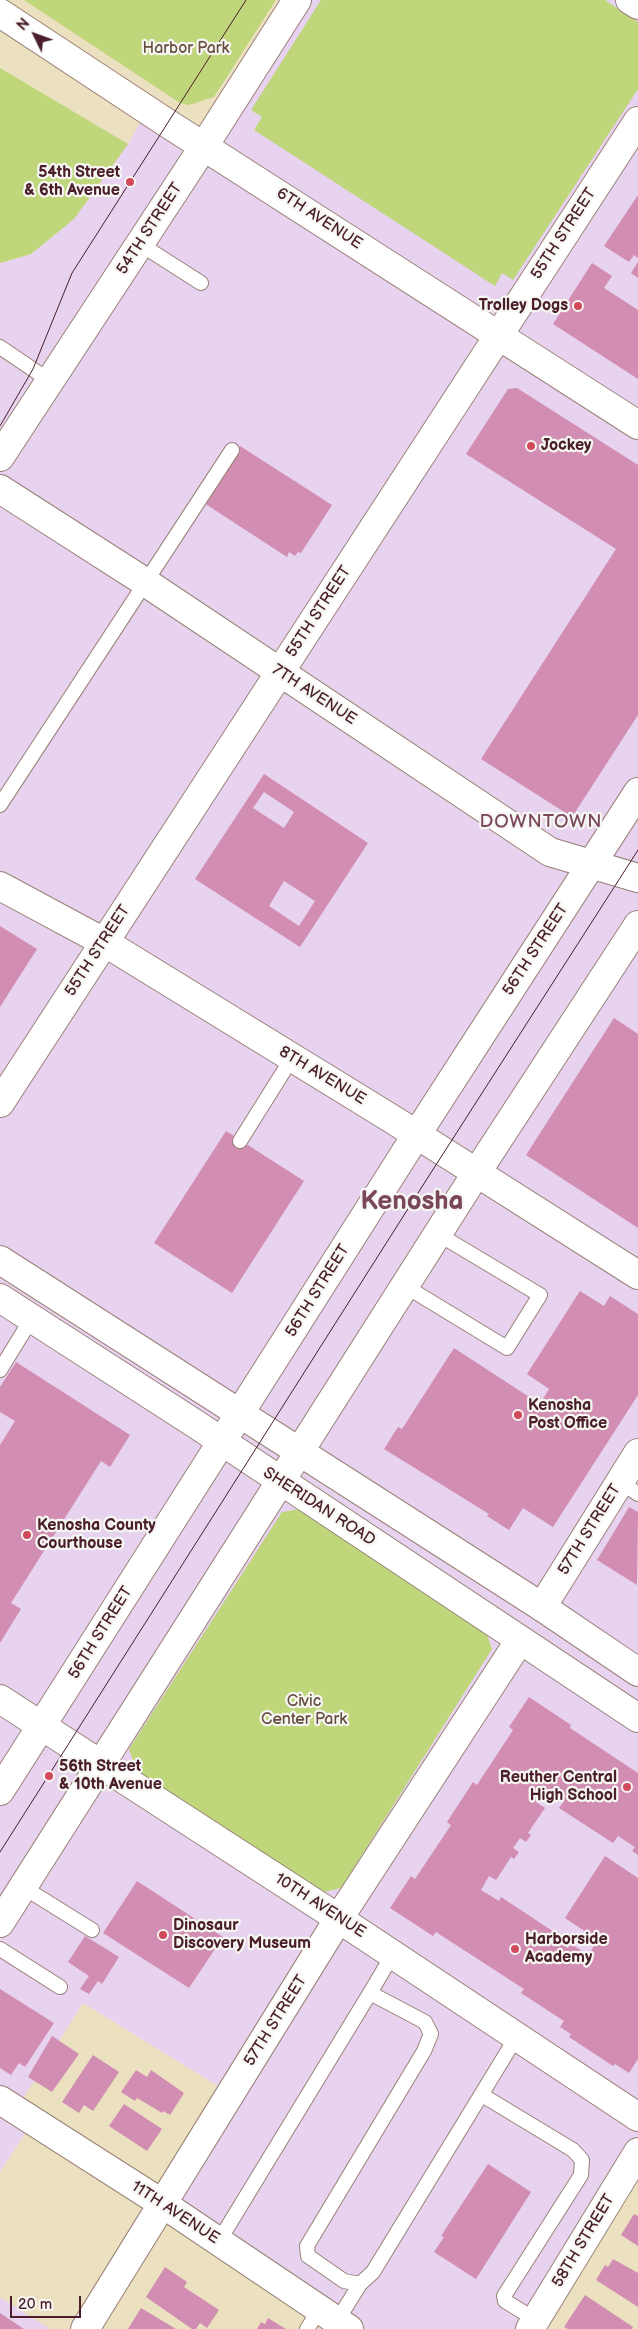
<!DOCTYPE html>
<style>
body{margin:0}
#map{position:relative;width:638px;height:2329px;overflow:hidden;background:#ebe1c0;font-family:"Balsamiq Sans",sans-serif}
canvas{display:block}
.north{position:absolute;left:10px;top:10px;width:50px;height:50px;-webkit-text-stroke:4px #f6f6f2;paint-order:stroke;rotate:312deg;font-size:14px;font-weight:700;line-height:20px;text-align:center;color:#4a1f2b}
.north::after{content:'';display:block;margin:auto;width:18px;height:22px;background:#4a1f2b;clip-path:polygon(50% 0,100% 100%,50% 72%,0 100%)}
.scale{position:absolute;left:10px;top:2296px;width:71px;height:22px;box-sizing:border-box;border:2px solid #4a1f2b;border-top:0;padding-left:6px;font-size:15px;line-height:18px;white-space:nowrap;color:#4a1f2b;-webkit-text-stroke:4px #f6f6f2;paint-order:stroke}
</style>
<div id="map">
<canvas width="638" height="2329"></canvas>
<div class="north">N</div>
<div class="scale">20 m</div>
</div>
<script>
const ctx = document.querySelector('canvas').getContext('2d');
ctx.lineJoin = 'round';
function fill(path, color) { ctx.fillStyle = color; ctx.fill(path, 'evenodd'); }
function stroke(path, color, width, dash) { ctx.strokeStyle = color; ctx.lineWidth = width; ctx.lineCap = dash ? 'butt' : 'round'; ctx.setLineDash(dash || []); ctx.stroke(path); }
function drawText(font, color, halo, rows, align = 'center') {
  ctx.font = font + ' "Balsamiq Sans",sans-serif'; ctx.lineWidth = 4.5; ctx.setLineDash([]); ctx.textBaseline = 'middle'; ctx.strokeStyle = halo; ctx.fillStyle = color; for (const [text, x, y, turn = 0] of rows) {
    ctx.save(); ctx.translate(x, y); ctx.rotate((+turn || 0) * Math.PI / 180); ctx.textAlign = isNaN(turn) ? turn : align; if (halo) ctx.strokeText(text, 0, 0); ctx.fillText(text, 0, 0); ctx.restore();
  }
}
const built = new Path2D(`
 M 297,0 L 630,0 L 638,5 L 638,2152 L 530,2329 L 349,2329 L 163,2204 L 231,2094 L 83,2003 L 16,2110 L 33,2121 L 0,2172 L 0,263 L 31,254 L 74,219 L 128,144 L 147,110 L 204,146 Z
 M 0,2297 L 50,2329 L 0,2329 Z`);
const green = new Path2D(`
 M 24,0 L 276,0 L 214,97 L 189,105 L 180,103 Z
 M 321,0 L 605,0 L 638,22 L 638,89 L 513,280 L 502,273 L 495,286 L 254,130 L 262,117 L 251,110 Z
 M 0,68 L 128,144 L 74,219 L 31,254 L 0,263 Z
 M 301,1509 L 485,1629 L 492,1649 L 341,1888 L 320,1893 L 137,1772 L 129,1749 L 282,1512 Z`);
const building = new Path2D(`
 M 638,195 L 638,258 L 634,255 L 629,262 L 604,246 Z
 M 638,262 L 638,278 L 631,273 Z
 M 592,263 L 612,276 L 604,288 L 638,310 L 638,379 L 553,324 Z
 M 517,388 L 638,465 L 638,715 L 572,817 L 481,759 L 616,549 L 466,454 L 508,389 Z
 M 240,446 L 332,505 L 301,553 L 298,552 L 295,556 L 289,552 L 287,557 L 204,503 Z
 M 264,774 L 368,843 L 300,947 L 195,879 ZM 264,792 L 294,812 L 284,828 L 253,808 ZM 284,881 L 315,901 L 299,926 L 269,906 Z
 M 0,926 L 37,949 L 0,1007 Z
 M 614,1018 L 638,1034 L 638,1228 L 526,1155 Z
 M 226,1131 L 304,1181 L 232,1293 L 154,1243 Z
 M 580,1291 L 604,1306 L 610,1296 L 638,1314 L 638,1395 L 553,1527 L 523,1508 L 509,1530 L 487,1516 L 489,1514 L 384,1449 L 398,1427 L 402,1429 L 454,1348 L 540,1404 L 549,1389 L 527,1374 Z
 M 16,1362 L 130,1435 L 110,1467 L 101,1461 L 11,1603 L 21,1609 L 0,1643 L 0,1445 L 15,1421 L 0,1412 L 0,1387 Z
 M 629,1507 L 638,1512 L 637,1585 L 597,1560 Z
 M 529,1697 L 571,1725 L 570,1728 L 638,1773 L 638,1855 L 632,1851 L 635,1847 L 618,1836 L 613,1843 L 559,1808 L 564,1801 L 544,1789 L 536,1802 L 545,1808 L 528,1833 L 531,1835 L 526,1842 L 520,1838 L 513,1848 L 519,1852 L 514,1859 L 511,1857 L 496,1880 L 489,1876 L 481,1890 L 499,1901 L 501,1897 L 554,1932 L 551,1937 L 568,1948 L 571,1944 L 588,1955 L 598,1940 L 565,1918 L 605,1856 L 638,1878 L 638,2059 L 629,2073 L 615,2064 L 613,2066 L 569,2037 L 571,2034 L 560,2027 L 564,2021 L 521,1993 L 524,1989 L 436,1932 L 433,1936 L 390,1908 L 411,1876 L 415,1879 L 451,1825 L 447,1822 L 473,1782 L 477,1785 L 513,1730 L 509,1727 Z
 M 137,1881 L 223,1937 L 189,1988 L 103,1933 Z
 M 85,1936 L 119,1957 L 102,1984 L 98,1981 L 89,1994 L 80,1989 L 89,1976 L 68,1962 Z
 M 0,1989 L 54,2023 L 25,2067 L 19,2063 L 11,2075 L 0,2068 Z
 M 52,2036 L 79,2054 L 52,2092 L 28,2077 Z
 M 93,2055 L 119,2072 L 93,2111 L 84,2105 L 79,2113 L 62,2102 Z
 M 136,2070 L 147,2077 L 151,2070 L 184,2093 L 170,2115 L 163,2111 L 162,2113 L 137,2098 L 135,2101 L 121,2092 Z
 M 124,2104 L 162,2129 L 147,2151 L 109,2126 Z
 M 488,2164 L 531,2192 L 476,2279 L 434,2252 L 444,2237 L 441,2236 Z
 M 634,2214 L 638,2216 L 638,2246 L 621,2235 Z
 M 613,2259 L 638,2273 L 638,2307 L 596,2280 L 605,2265 L 608,2267 Z
 M 165,2267 L 187,2282 L 184,2287 L 219,2310 L 207,2328 L 200,2323 L 196,2329 L 192,2329 L 146,2297 Z
 M 585,2295 L 633,2327 L 632,2329 L 568,2329 L 564,2327 Z
 M 141,2308 L 176,2329 L 128,2329 Z
 M 0,2313 L 24,2329 L 0,2329 Z
 M 268,2318 L 286,2329 L 257,2329 L 261,2322 L 265,2324 Z`);
const service = new Path2D(`
 M 140,244 L 201,283
 M 0,347 L 50,381
 M 0,805 L 232,450
 M 240,1141 L 292,1058
 M 405,1286 L 507,1348 L 540,1295 L 438,1234
 M 0,1370 L 32,1318
 M 620,1482 L 638,1494
 M 23,1887 L 92,1930
 M 0,1949 L 60,1987
 M 370,1993 L 393,1954
 M 482,2095 L 573,2150 L 582,2160 L 581,2175 L 504,2296 L 505,2301 L 536,2320
 M 219,2241 L 370,1993 L 425,2022 L 431,2034 L 424,2051 L 307,2246 L 308,2256 L 344,2281 L 360,2284 L 373,2272 L 517,2036
 M 337,2321 L 360,2284
 M 307,2329 L 320,2309`);
const minor = new Path2D(`
 M 630,0 L 638,5
 M 0,489 L 145,582 L 550,852 L 638,878
 M 0,886 L 104,942 L 392,1119 L 638,1275
 M 0,1103 L 638,121
 M 542,1607 L 638,1453
 M 0,1699 L 321,1907 L 638,2117
 M 0,2100 L 163,2204 L 349,2329
 M 85,2329 L 339,1918 L 520,1640
 M 530,2329 L 638,2152`);
const tertiary = new Path2D(`
 M 0,13 L 167,123 L 638,425
 M 0,457 L 204,146 L 297,0
 M 0,1791 L 417,1134 L 638,792
 M 0,1923 L 477,1172 L 638,925`);
const primary = new Path2D(`
 M 0,1260 L 542,1607 L 638,1672
 M 0,1298 L 194,1423 L 638,1718`);
const tram = new Path2D(`
 M 0,426 L 33,369 L 72,273 L 246,0
 M 0,1852 L 425,1182 L 638,850`);
const markers = [
 [130,182,5,"#d1495b"],
 [578,306,5,"#d1495b"],
 [531,446,5,"#d1495b"],
 [518,1415,5,"#d1495b"],
 [27,1535,5,"#d1495b"],
 [49,1776,5,"#d1495b"],
 [627,1787,5,"#d1495b"],
 [163,1935,5,"#d1495b"],
 [515,1949,5,"#d1495b"]
];
const parkNames = [
 ["Harbor Park",186,49],
 ["Civic",304,1702],
 ["Center Park",304,1720]
];
const poiNames = [
 ["54th Street",120,173,"right"],
 ["& 6th Avenue",120,191,"right"],
 ["Trolley Dogs",568,306,"right"],
 ["Jockey",541,446],
 ["Kenosha",528,1406],
 ["Post Office",528,1424],
 ["Kenosha County",37,1526],
 ["Courthouse",37,1544],
 ["56th Street",59,1767],
 ["& 10th Avenue",59,1785],
 ["Reuther Central",617,1778,"right"],
 ["High School",617,1796,"right"],
 ["Dinosaur",173,1926],
 ["Discovery Museum",173,1944],
 ["Harborside",525,1940],
 ["Academy",525,1958]
];
const streetNames = [
 ["6TH AVENUE",319,219,33],
 ["54TH STREET",150,229,-57],
 ["55TH STREET",564,234,-57],
 ["55TH STREET",319,612,-57],
 ["7TH AVENUE",314,695,33],
 ["56TH STREET",536,950,-57],
 ["55TH STREET",98,951,-57],
 ["8TH AVENUE",322,1076,31],
 ["56TH STREET",318,1291,-58],
 ["SHERIDAN ROAD",319,1507,33],
 ["57TH STREET",590,1530,-58],
 ["56TH STREET",101,1633,-58],
 ["10TH AVENUE",320,1906,33],
 ["57TH STREET",276,2021,-58],
 ["11TH AVENUE",175,2213,33],
 ["58TH STREET",584,2241,-59]
];
const quarterNames = [
 ["DOWNTOWN",541,822]
];
const townNames = [
 ["Kenosha",412,1202]
];
fill(built, '#e7d2ef');
fill(green, '#bfd67b');
fill(building, '#d28db2');
stroke(service, '#9a8076', 16);
stroke(minor, '#9a8076', 30);
stroke(tertiary, '#9a8076', 30);
stroke(primary, '#9a8076', 30);
stroke(service, '#fff', 14);
stroke(minor, '#fff', 28);
stroke(tertiary, '#fff', 28);
stroke(primary, '#fff', 28);
stroke(tram, '#4a1f2b', 1);
for (const [x, y, r, color] of markers) { const dot = new Path2D(); dot.arc(x, y, r, 0, 2 * Math.PI); ctx.fillStyle = color; ctx.fill(dot); stroke(dot, '#f6f6f2', 2); }
drawText('16px', '#674d3f', '#f6f6f2', parkNames);
drawText('bold 16px', '#4a1f2b', '#f6f6f2', poiNames, 'left');
drawText('16px', '#4a1f2b', '#f6f6f2', streetNames);
ctx.letterSpacing = '1px';
drawText('19px', '#7a465a', '#f6f6f2', quarterNames);
ctx.letterSpacing = '0px';
drawText('bold 26px', '#7a465a', '#f6f6f2', townNames);
</script>
